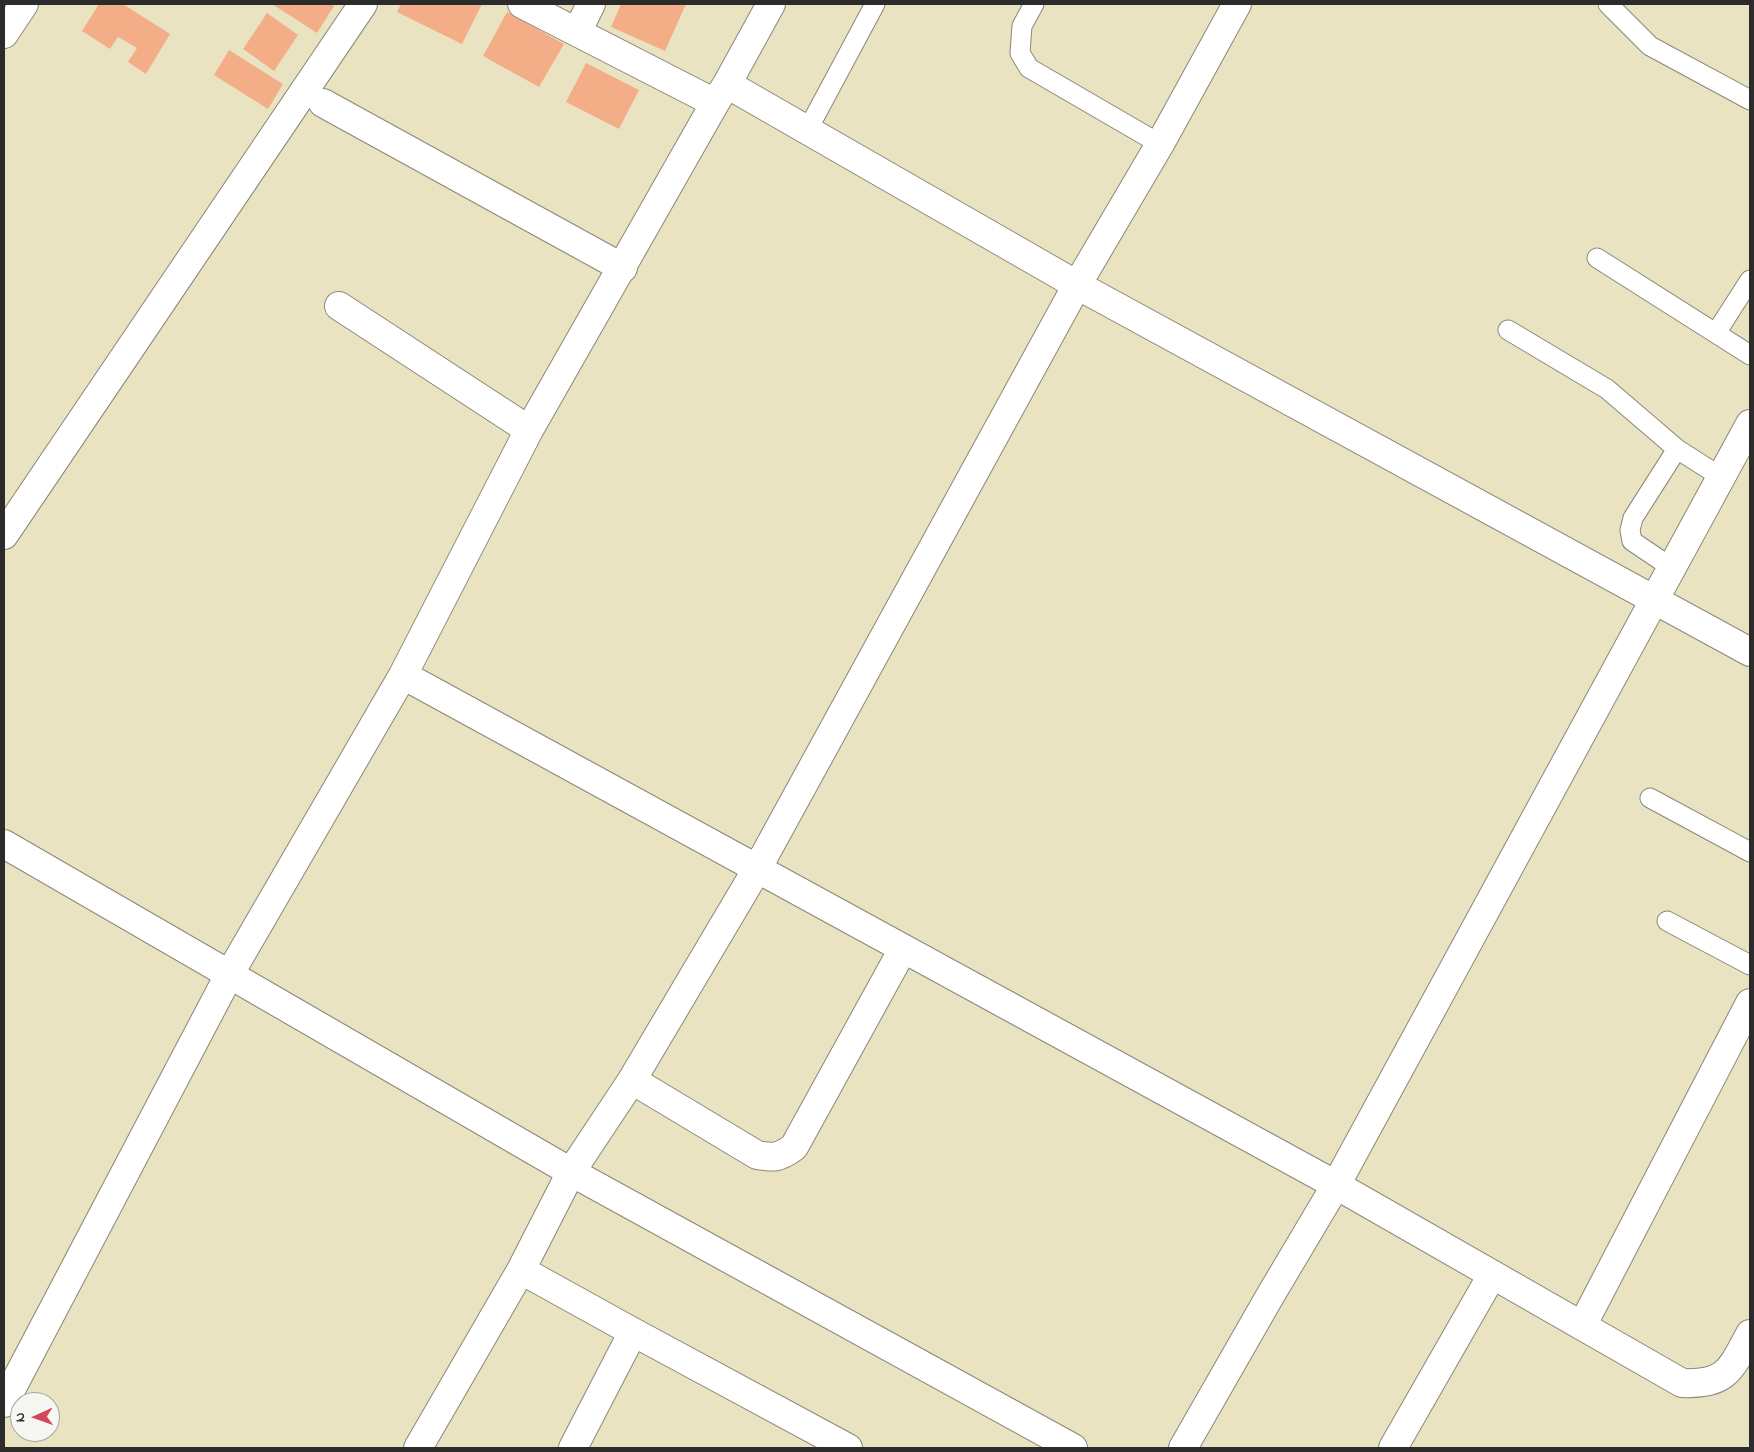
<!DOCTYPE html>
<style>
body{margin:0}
#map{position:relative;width:1754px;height:1452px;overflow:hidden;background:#e9e3c2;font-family:"Indie Flower",sans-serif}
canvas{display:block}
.frame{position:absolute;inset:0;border:5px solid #2b2b2b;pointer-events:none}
.north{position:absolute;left:10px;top:1392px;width:50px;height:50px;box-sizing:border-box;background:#f6f6f2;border:1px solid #a5a5a2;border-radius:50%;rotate:268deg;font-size:14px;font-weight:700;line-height:20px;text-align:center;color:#2b2b2b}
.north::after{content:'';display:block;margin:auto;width:18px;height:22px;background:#d1495b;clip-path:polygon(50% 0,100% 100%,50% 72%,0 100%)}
</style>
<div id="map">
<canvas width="1754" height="1452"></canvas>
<div class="frame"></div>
<div class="north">N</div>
</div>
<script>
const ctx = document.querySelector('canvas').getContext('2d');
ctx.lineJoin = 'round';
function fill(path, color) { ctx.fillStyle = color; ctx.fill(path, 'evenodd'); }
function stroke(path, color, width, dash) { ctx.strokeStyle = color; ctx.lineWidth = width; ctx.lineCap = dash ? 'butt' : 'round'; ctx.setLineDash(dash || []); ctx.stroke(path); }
const building = new Path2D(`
 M 99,4 L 123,4 L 170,34 L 146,74 L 128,62 L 137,48 L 118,37 L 110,49 L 82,31 Z
 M 272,4 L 330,4 L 334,6 L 317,33 Z
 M 401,4 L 482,4 L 462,44 L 397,12 Z
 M 621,4 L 686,4 L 665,51 L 611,27 Z
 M 507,12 L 564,44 L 539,87 L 483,56 Z
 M 267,13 L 298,35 L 274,71 L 243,49 Z
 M 229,50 L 283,84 L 268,109 L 214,75 Z
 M 586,63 L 639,90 L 619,129 L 566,102 Z`);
const service = new Path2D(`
 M 1034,4 L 1022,26 L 1020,53 L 1029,68 L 1160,144
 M 1608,4 L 1650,46 L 1750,100
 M 808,129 L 875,4
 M 1597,258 L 1750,355
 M 1508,330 L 1607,389 L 1677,449
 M 1716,333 L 1750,280
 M 1672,568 L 1632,541 L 1630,530 L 1633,518 L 1677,449 L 1721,477
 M 1650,798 L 1750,852
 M 1667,921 L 1750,965`);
const minor = new Path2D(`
 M 522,4 L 715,103
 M 577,32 L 591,4
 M 4,34 L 24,4
 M 727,84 L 1077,285 L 1750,652
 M 323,103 L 623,268
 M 339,306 L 529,430
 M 4,535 L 363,4
 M 403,675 L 1336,1185 L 1682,1383 C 1727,1385 1731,1369 1750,1334
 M 4,844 L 571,1172 L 1073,1448
 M 632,1080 L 757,1155 C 774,1158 779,1158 794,1147 L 903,949
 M 521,1270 L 571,1172 L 632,1080 L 757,869 L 1077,285 L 1160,144 L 1237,4
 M 1582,1326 L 1750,1003
 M 4,1403 L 229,975 L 403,675 L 529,430 L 715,103 L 727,84 L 771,4
 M 418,1448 L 521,1270 L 633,1332 L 848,1448
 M 573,1448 L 633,1332
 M 1183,1448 L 1270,1296 L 1336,1185 L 1750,424
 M 1393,1448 L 1492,1275`);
fill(building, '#f4ae87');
stroke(service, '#8a8776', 21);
stroke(minor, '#8a8776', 30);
stroke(service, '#fff', 19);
stroke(minor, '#fff', 28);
</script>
